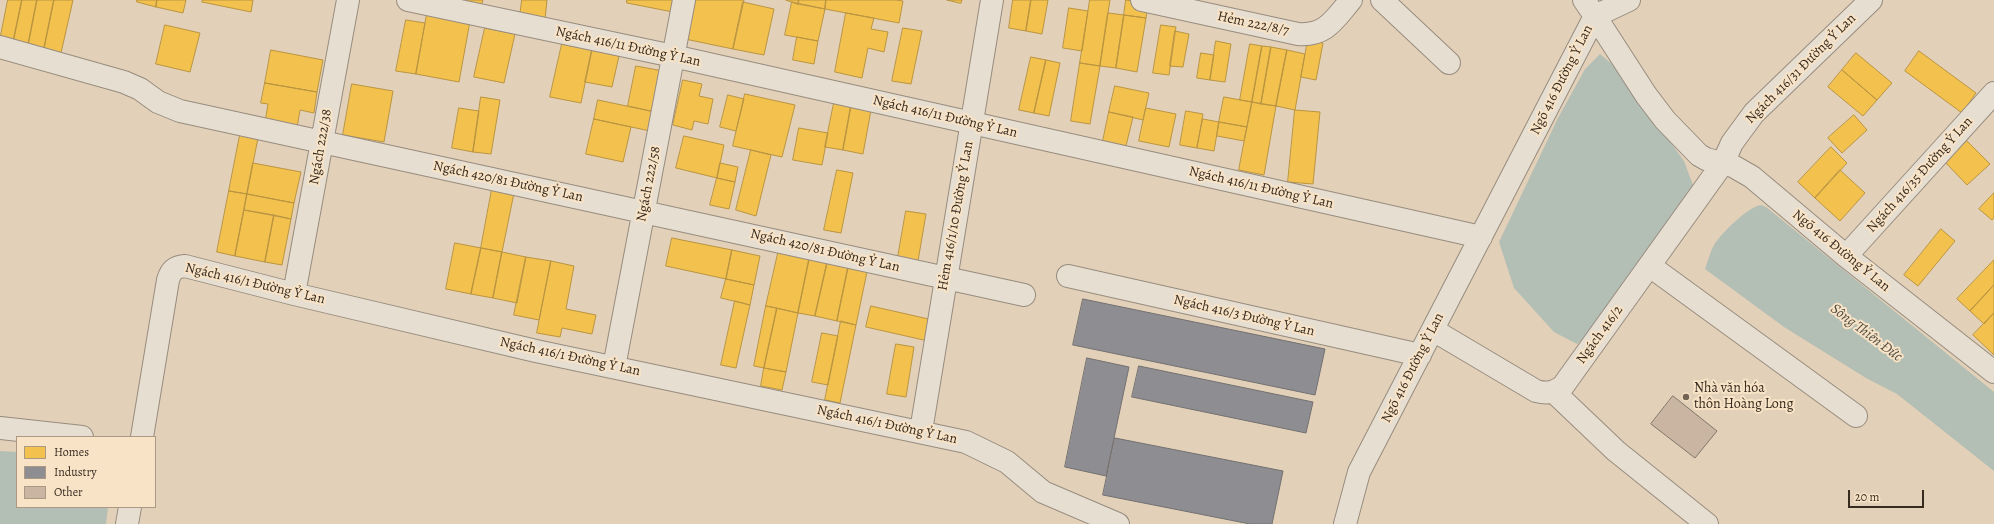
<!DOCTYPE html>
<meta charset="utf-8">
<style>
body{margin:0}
#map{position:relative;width:1994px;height:524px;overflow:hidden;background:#e2d1b8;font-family:Alegreya,serif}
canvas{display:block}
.legend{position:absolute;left:16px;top:436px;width:140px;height:72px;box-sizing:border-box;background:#f8e3c6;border:1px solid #ab9984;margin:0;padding:5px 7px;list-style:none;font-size:12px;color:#372b20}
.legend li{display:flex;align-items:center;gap:8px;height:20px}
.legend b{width:20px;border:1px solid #ab9984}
.scale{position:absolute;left:1848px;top:490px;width:76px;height:18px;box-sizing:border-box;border:2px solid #372b20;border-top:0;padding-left:5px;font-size:12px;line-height:14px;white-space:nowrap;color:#372b20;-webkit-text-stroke:3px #f8e3c6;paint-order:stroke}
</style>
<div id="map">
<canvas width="1994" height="524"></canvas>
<ul class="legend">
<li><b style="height:11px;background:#f2c14e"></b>Homes</li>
<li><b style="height:11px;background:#8d8d92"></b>Industry</li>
<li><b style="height:11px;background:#cab5a3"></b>Other</li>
</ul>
<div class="scale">20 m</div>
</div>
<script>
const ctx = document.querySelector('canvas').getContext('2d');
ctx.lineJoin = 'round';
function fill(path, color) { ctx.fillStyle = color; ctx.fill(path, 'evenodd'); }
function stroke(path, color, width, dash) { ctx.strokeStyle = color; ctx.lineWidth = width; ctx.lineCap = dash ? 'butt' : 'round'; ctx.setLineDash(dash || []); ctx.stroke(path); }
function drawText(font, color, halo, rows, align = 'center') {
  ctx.font = font + ' Alegreya,serif'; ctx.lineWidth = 4; ctx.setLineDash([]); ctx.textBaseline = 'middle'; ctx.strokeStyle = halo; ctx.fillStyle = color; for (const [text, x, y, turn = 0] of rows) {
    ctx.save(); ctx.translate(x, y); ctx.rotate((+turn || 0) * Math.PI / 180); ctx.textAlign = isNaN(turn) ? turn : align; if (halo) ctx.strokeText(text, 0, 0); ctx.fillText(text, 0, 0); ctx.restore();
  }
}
const water = new Path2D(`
 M 1600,54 L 1618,69 L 1684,161 L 1693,185 L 1641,263 L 1610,301 L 1597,328 L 1577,344 L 1554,332 L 1514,288 L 1499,242 L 1558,118 L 1585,69 Z
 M 1761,205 L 1766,207 L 1994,392 L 1994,471 L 1897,394 L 1866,378 L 1784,327 L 1705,269 C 1708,261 1710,252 1714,245 C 1722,233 1746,208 1761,205 Z
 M 0,451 L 17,452 L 17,507 L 108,507 L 106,524 L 0,524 Z`);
const homes = new Path2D(`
 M 8,0 L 22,0 L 13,43 L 0,40 Z
 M 22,0 L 37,0 L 28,46 L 13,43 Z
 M 37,0 L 54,0 L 44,49 L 28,46 Z
 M 54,0 L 73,0 L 61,53 L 44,49 Z
 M 137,0 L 157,0 L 156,7 L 137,2 Z
 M 157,0 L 186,0 L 183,13 L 156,7 Z
 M 203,0 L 253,0 L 251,12 L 202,2 Z
 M 449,0 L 483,0 L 481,6 Z
 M 522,0 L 547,0 L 545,19 L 520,16 Z
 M 627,0 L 676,0 L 673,12 L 627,3 Z
 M 693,0 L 744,0 L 733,49 L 685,39 Z
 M 786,0 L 799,0 L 798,4 Z
 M 799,0 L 826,0 L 825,9 L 798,4 Z
 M 826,0 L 896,0 L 903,1 L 899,23 L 825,9 Z
 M 947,0 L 962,0 L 961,3 Z
 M 1013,0 L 1031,0 L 1026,31 L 1009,28 Z
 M 1031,0 L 1048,0 L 1042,34 L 1026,31 Z
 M 1090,0 L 1110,0 L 1100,66 L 1080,63 Z
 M 1126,0 L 1148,4 L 1146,18 L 1124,15 Z
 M 743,2 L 774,9 L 764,55 L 733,49 Z
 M 792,2 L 825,9 L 818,41 L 785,35 Z
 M 1069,8 L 1088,11 L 1082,51 L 1063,48 Z
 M 846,13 L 874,18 L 871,29 L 888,32 L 884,52 L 868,48 L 862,78 L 835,72 Z
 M 1108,13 L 1124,15 L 1116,68 L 1100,66 Z
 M 427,14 L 470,21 L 459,82 L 416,74 Z
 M 1124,15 L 1146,18 L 1137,72 L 1116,68 Z
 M 406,20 L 425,23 L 416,74 L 396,71 Z
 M 165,25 L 200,33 L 190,72 L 156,64 Z
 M 1161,25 L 1176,27 L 1169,75 L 1153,73 Z
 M 485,28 L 515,34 L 504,83 L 474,77 Z
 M 903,28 L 922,31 L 911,84 L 892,81 Z
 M 1175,31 L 1189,34 L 1183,67 L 1170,66 Z
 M 797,37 L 818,41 L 814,64 L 793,60 Z
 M 1308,40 L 1323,43 L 1316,80 L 1301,77 Z
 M 1216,41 L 1231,44 L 1225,82 L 1210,80 Z
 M 562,44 L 592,50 L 581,103 L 550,97 Z
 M 1250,44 L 1262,46 L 1252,102 L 1240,100 Z
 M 1262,46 L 1271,47 L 1261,104 L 1252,102 Z
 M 1271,47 L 1287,50 L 1276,106 L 1261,104 Z
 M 271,50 L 323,60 L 317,92 L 265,83 Z
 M 592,50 L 619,56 L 612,87 L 585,82 Z
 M 1287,50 L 1305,54 L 1295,110 L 1276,106 Z
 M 1919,51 L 1976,93 L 1962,113 L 1905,71 Z
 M 1201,53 L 1214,55 L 1210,80 L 1197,78 Z
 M 1856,53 L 1892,83 L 1877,100 L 1842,70 Z
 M 1031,57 L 1046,60 L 1034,113 L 1019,110 Z
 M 1046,60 L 1060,63 L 1049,116 L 1034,113 Z
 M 1080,63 L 1100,66 L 1090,124 L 1071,121 Z
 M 636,66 L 663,71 L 655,112 L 628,106 Z
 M 1842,70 L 1877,100 L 1863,116 L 1828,87 Z
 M 683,80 L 702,84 L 699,96 L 713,99 L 708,124 L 694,121 L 692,130 L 673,125 Z
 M 265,83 L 317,92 L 314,113 L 300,110 L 297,128 L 265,122 L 268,104 L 261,103 Z
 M 352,84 L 393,91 L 384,142 L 343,135 Z
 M 1115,86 L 1149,93 L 1143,120 L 1109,112 Z
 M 745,94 L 795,105 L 782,157 L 733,146 Z
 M 728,95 L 744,99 L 736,131 L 720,127 Z
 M 481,97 L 500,100 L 491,154 L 473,152 Z
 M 1224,97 L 1252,102 L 1247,127 L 1219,122 Z
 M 598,100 L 655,112 L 650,131 L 594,119 Z
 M 1252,102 L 1276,106 L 1264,175 L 1239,170 Z
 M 834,103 L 851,106 L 843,150 L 825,147 Z
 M 851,106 L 871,110 L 863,154 L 843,150 Z
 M 459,108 L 479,111 L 473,152 L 452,148 Z
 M 1146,108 L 1176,114 L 1169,147 L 1139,141 Z
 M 1295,110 L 1320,112 L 1313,184 L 1288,182 Z
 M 1186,111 L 1203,114 L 1197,148 L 1180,145 Z
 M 1109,112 L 1133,117 L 1126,146 L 1103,141 Z
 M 1854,115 L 1867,130 L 1842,153 L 1828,138 Z
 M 594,119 L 631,127 L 623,162 L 586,154 Z
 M 1203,119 L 1219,122 L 1214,151 L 1197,148 Z
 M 1219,122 L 1247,127 L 1244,141 L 1217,136 Z
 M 799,128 L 828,133 L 822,165 L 793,160 Z
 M 240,135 L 258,138 L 247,194 L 229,191 Z
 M 684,136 L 724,145 L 717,178 L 676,168 Z
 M 1967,141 L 1990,164 L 1967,185 L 1945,162 Z
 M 1831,147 L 1847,163 L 1815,198 L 1798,182 Z
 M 751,150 L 771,155 L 756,216 L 736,210 Z
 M 253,163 L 301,172 L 294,203 L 247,194 Z
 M 720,163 L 738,167 L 735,182 L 717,178 Z
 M 837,170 L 853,173 L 841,233 L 824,230 Z
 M 1840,170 L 1865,193 L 1840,221 L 1815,198 Z
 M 717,178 L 735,182 L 729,209 L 710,205 Z
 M 492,189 L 514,193 L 502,252 L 481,248 Z
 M 229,191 L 247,194 L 235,256 L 217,252 Z
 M 1994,193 L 1994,218 L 1992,220 L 1979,209 Z
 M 247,194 L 294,203 L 291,219 L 244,210 Z
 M 244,210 L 274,215 L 265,262 L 235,256 Z
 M 906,211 L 926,214 L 918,261 L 898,257 Z
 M 274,215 L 291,219 L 282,265 L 265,262 Z
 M 1941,229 L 1955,241 L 1918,286 L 1904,275 Z
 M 672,238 L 732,250 L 726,279 L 666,266 Z
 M 455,243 L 481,248 L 471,294 L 446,289 Z
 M 481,248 L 502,252 L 493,298 L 471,294 Z
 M 779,249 L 810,255 L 798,313 L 766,306 Z
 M 732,250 L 760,256 L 754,285 L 726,279 Z
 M 502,252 L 526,257 L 517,303 L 493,298 Z
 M 810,255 L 828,259 L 815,316 L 798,313 Z
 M 526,257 L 551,261 L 539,320 L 514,315 Z
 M 828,259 L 849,263 L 837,321 L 815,316 Z
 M 1994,260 L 1994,285 L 1970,311 L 1957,299 Z
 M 551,261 L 574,266 L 566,309 L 596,315 L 592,334 L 562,328 L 560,337 L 537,333 Z
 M 849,263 L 868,267 L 856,325 L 837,321 Z
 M 726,279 L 754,285 L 750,305 L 721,298 Z
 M 1994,285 L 1994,313 L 1984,324 L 1970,311 Z
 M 735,301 L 750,305 L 736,368 L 721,365 Z
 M 766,306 L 777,308 L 764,368 L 754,366 Z
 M 871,306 L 933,320 L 928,341 L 866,327 Z
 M 777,308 L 798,313 L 786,372 L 764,368 Z
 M 1994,313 L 1994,355 L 1973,335 Z
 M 841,321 L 856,325 L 840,403 L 825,400 Z
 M 822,333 L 838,336 L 828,385 L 812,382 Z
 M 896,344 L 914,347 L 906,397 L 887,394 Z
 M 764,368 L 786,372 L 782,390 L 761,386 Z`);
const industry = new Path2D(`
 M 1083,299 L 1325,349 L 1315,395 L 1073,345 Z
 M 1087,358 L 1129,367 L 1106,476 L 1065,467 Z
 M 1139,366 L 1313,402 L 1306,433 L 1132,397 Z
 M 1115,438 L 1283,471 L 1272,524 L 1250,524 L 1103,495 Z`);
const building = new Path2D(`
 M 1673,396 L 1717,431 L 1695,458 L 1651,424 Z`);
const minor = new Path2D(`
 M 408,0 L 673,56 L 1481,237
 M 1142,0 L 1298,34 C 1326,36 1334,20 1351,0
 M 1382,0 L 1449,63
 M 1584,0 L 1595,16 L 1629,0
 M 0,47 L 124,82 L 140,89 L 158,102 L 180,111 L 1024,295
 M 1846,256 L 1994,93
 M 1650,266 L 1856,416
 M 1068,276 L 1420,355
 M 294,294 L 348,0
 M 1433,330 L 1536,391 C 1547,394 1553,393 1563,386 L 1723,163 L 1732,143 L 1754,113 L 1871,0
 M 614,367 L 684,0
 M 1554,392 L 1616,451 L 1707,524
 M 0,428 L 82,437
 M 921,431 L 992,0
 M 142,437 L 168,280 C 171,270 175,267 185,266 L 294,294 L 536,351 L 966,442 L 1007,462 L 1043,492 L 1118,524
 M 127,524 L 130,507
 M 1345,524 L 1359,472 L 1595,16 L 1646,95 L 1665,120 L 1699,155 L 1706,159 L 1733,166 L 1752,177 L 1846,256 L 1994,372`);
const markers = [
 [1686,397,4,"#736555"]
];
const streetNames = [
 ["Hẻm 222/8/7",1253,24,12],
 ["Ngách 416/11 Đường Ỷ Lan",628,47,12],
 ["Ngách 416/31 Đường Ỷ Lan",1801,69,-45],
 ["Ngõ 416 Đường Ỷ Lan",1562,80,-63],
 ["Ngách 416/11 Đường Ỷ Lan",945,117,13],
 ["Ngách 222/38",321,147,-80],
 ["Ngách 416/35 Đường Ỷ Lan",1920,175,-48],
 ["Ngách 420/81 Đường Ỷ Lan",508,182,12],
 ["Ngách 222/58",649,184,-79],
 ["Ngách 416/11 Đường Ỷ Lan",1261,188,13],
 ["Hẻm 416/1/10 Đường Ỷ Lan",956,216,-80],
 ["Ngách 420/81 Đường Ỷ Lan",825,251,13],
 ["Ngõ 416 Đường Ỷ Lan",1841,251,39],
 ["Ngách 416/1 Đường Ỷ Lan",255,284,13],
 ["Ngách 416/3 Đường Ỷ Lan",1244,316,13],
 ["Ngách 416/2",1600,335,-54],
 ["Ngách 416/1 Đường Ỷ Lan",570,357,12],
 ["Ngõ 416 Đường Ỷ Lan",1413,368,-63],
 ["Ngách 416/1 Đường Ỷ Lan",887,425,12]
];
const poiNames = [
 ["Nhà văn hóa",1694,389],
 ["thôn Hoàng Long",1694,405]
];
const waterNames = [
 ["Sông Thiên Đức",1866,333,37]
];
fill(water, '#b3beb4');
fill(homes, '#f2c14e');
stroke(homes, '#ba9440', 1);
fill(industry, '#8d8d92');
stroke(industry, '#737070', 1);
fill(building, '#cab5a3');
stroke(building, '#807668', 1);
stroke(minor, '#978c7e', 24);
stroke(minor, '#e7ded2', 22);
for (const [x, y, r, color] of markers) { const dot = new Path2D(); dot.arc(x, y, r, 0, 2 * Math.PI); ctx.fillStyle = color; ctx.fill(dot); stroke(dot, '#f8e3c6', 1.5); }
drawText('14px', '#372b20', '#f8e3c6', streetNames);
drawText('14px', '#372b20', '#f8e3c6', poiNames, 'left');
drawText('italic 15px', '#514e44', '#f8e3c6', waterNames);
</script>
